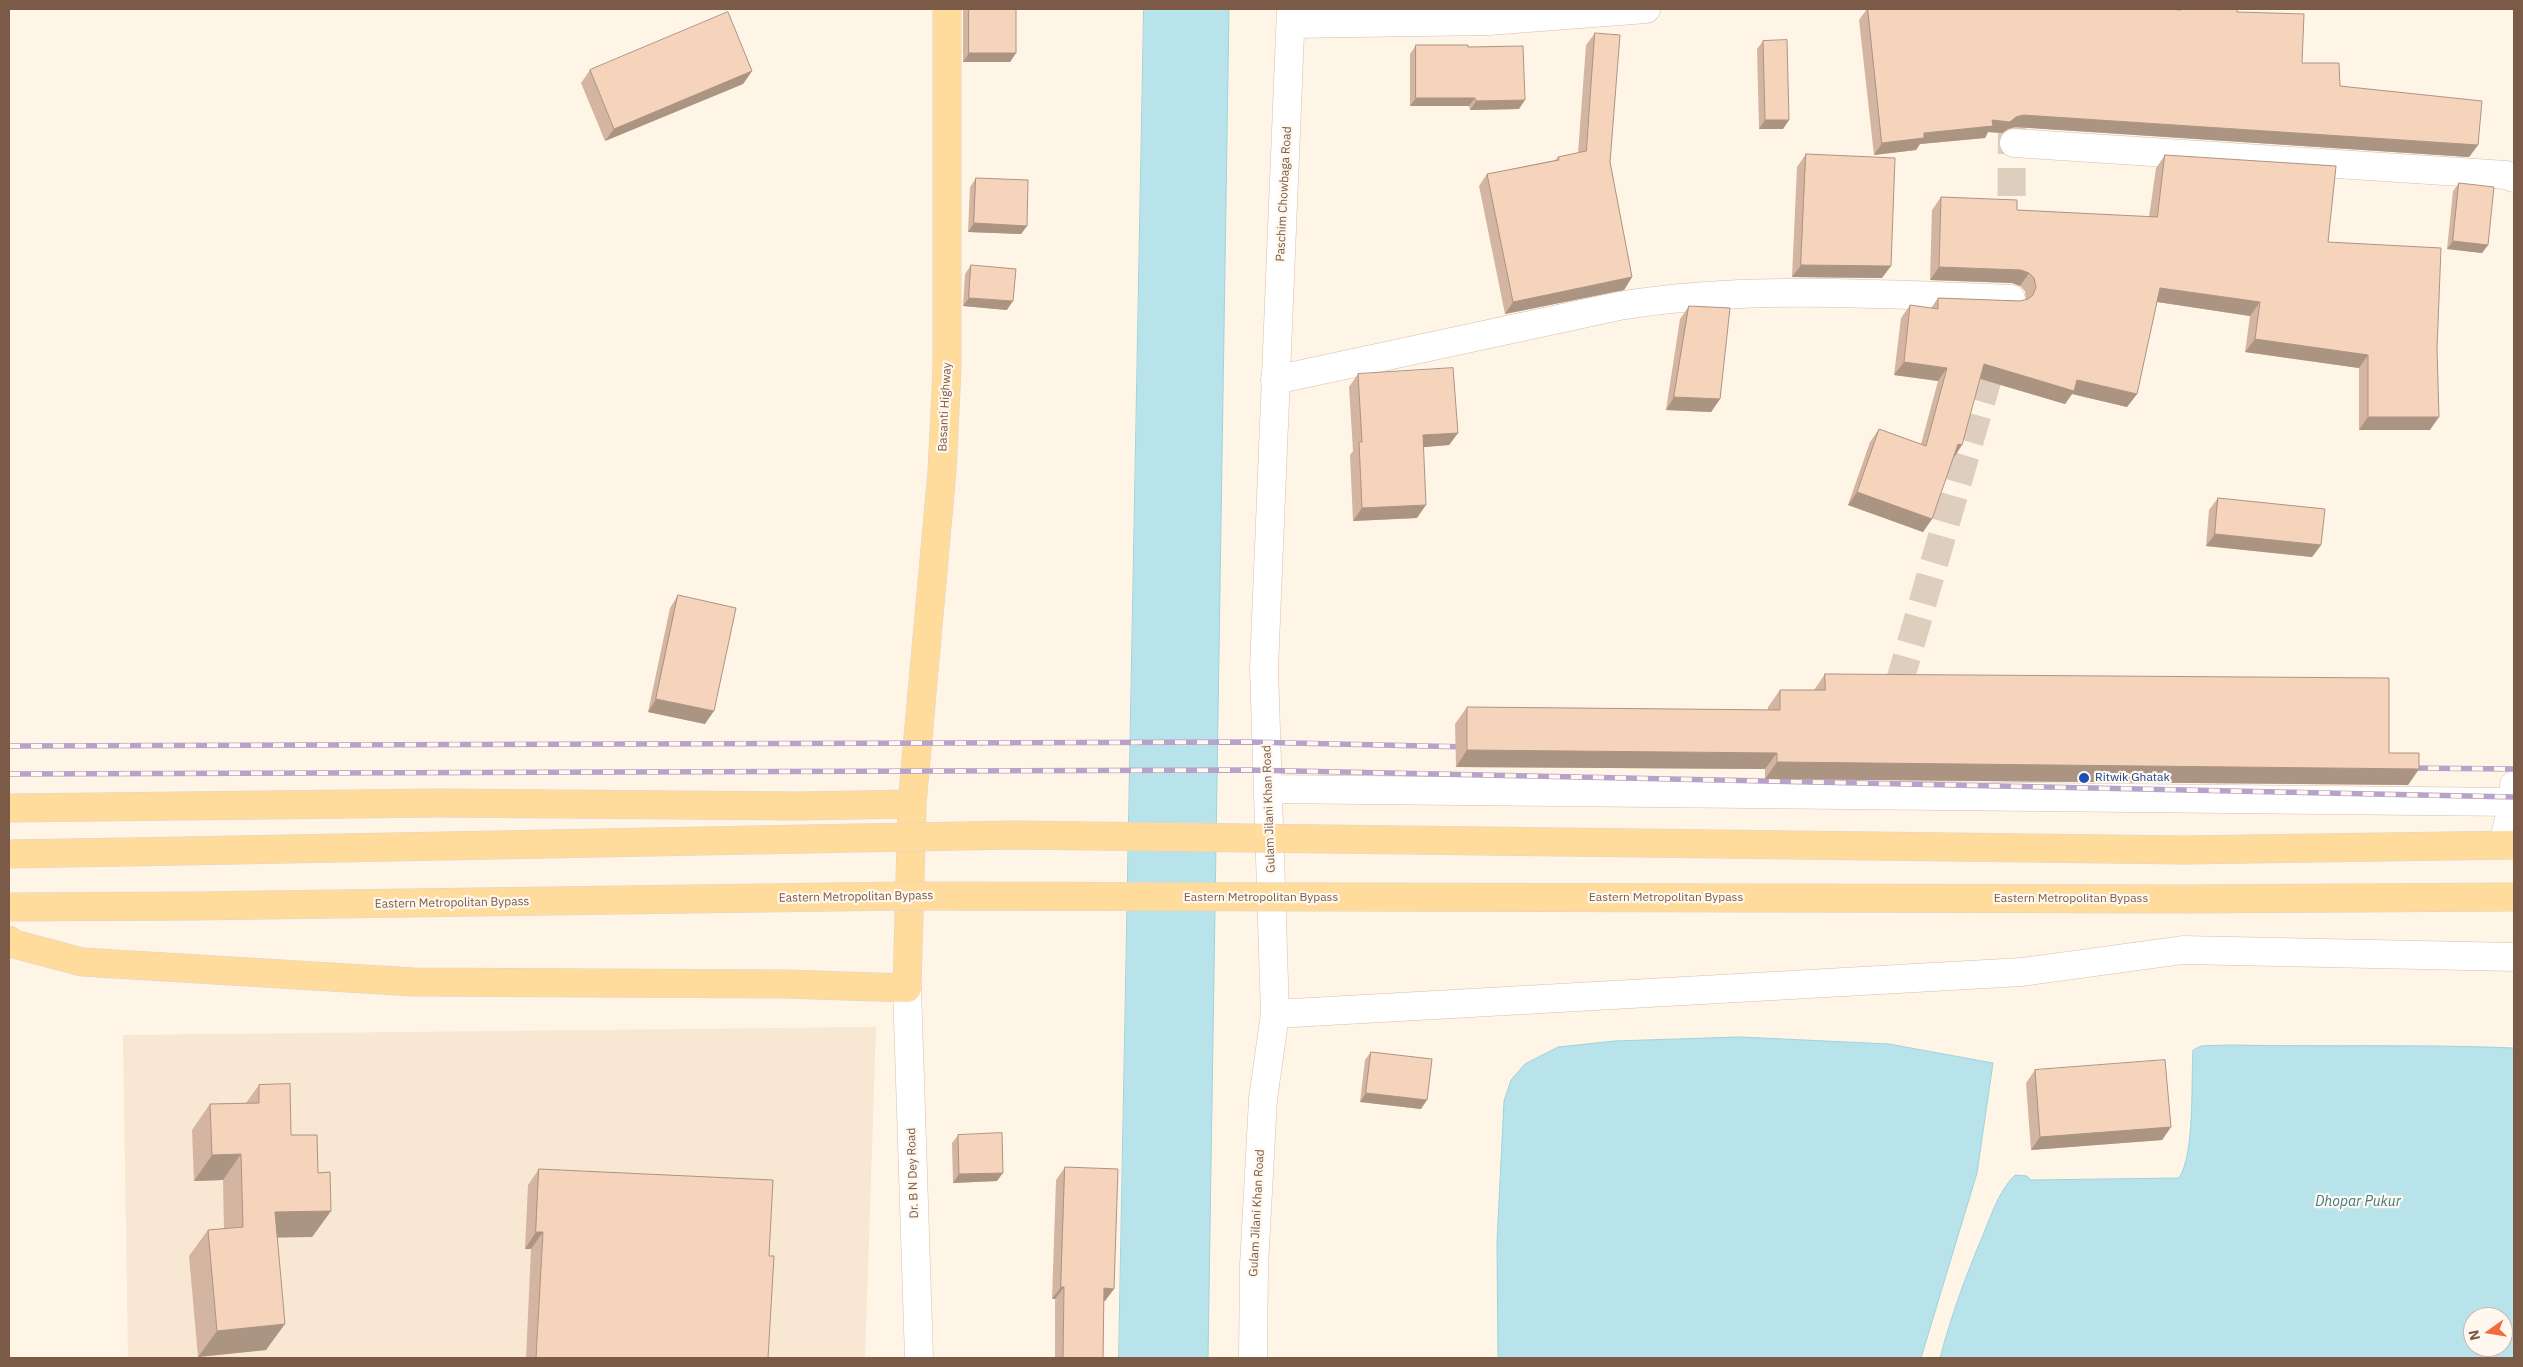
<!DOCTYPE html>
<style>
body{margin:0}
#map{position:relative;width:2523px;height:1367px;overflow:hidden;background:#fef5e6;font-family:"IBM Plex Sans",sans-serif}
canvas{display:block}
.frame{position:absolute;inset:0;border:10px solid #7b5a47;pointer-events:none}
.north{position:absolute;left:2463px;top:1307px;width:50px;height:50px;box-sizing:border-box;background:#fff8ee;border:1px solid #cab9ab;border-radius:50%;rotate:257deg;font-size:14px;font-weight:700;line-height:20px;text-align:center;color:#7b5a47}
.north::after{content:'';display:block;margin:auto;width:18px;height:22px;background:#f36940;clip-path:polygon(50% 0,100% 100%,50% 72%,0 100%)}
</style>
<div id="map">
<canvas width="2523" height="1367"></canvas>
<div class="frame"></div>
<div class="north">N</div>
</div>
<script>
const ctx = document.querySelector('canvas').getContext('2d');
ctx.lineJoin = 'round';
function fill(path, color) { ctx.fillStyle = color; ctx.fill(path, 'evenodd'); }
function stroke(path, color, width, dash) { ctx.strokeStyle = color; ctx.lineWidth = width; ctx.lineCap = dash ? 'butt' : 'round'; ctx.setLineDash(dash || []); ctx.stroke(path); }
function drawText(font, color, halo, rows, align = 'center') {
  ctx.font = font + ' "IBM Plex Sans",sans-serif'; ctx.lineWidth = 4.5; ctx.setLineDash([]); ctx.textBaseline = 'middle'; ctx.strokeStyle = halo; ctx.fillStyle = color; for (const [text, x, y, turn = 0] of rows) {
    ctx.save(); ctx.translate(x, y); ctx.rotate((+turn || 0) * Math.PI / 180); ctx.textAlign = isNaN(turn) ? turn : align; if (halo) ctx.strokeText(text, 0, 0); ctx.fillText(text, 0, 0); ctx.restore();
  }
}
const residential = new Path2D(`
 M 876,1027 L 865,1358 L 128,1358 L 123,1035 Z`);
const water = new Path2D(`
 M 1144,9 L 1229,9 L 1208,1358 L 1119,1358 Z
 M 1740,1037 L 1889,1044 L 1993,1063 L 1977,1173 L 1921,1358 L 1498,1358 L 1497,1242 L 1504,1101 L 1511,1080 L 1525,1064 L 1558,1047 L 1615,1041 Z
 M 2231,1045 C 2326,1047 2420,1044 2514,1048 L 2514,1358 L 1940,1358 C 1951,1316 1966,1275 1983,1235 C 1992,1213 1999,1191 2015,1175 L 2027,1176 L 2031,1180 L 2179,1178 C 2195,1153 2191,1082 2193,1050 L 2201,1046 ZM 2473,1317 L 2503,1317 L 2503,1347 L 2473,1347 Z`);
const streetTunnel = new Path2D(`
 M 1899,684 L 2011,299 L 2012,119`);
const street = new Path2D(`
 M 1291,24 L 1488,21 L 1646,9
 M 2014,143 L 2506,175 L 2514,178
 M 1275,380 L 1619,306 C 1745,285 1883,294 2011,299
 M 2503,845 L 2513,802 L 2514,785`);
const secondary = new Path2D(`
 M 1268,789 L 2514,802
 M 907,988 L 919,1358
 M 1275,1014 L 2022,972 L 2183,950 L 2514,957
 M 1253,1358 L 1254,1266 L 1263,1099 L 1275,1014 L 1264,668 L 1291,9`);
const primary = new Path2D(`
 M 9,808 L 438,803 L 799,806 L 912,804
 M 2185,850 L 2514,845
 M 9,854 L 184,851
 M 2188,899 L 2514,897
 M 9,907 L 194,906
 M 9,940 L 14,944 L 82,962 L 414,982 L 785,984 L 907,988 L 912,804 L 942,471 L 947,370 L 947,9`);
const rail = new Path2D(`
 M 9,746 L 1248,742 L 1469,747
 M 2406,768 L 2514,769
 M 9,774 L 1248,770 L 2514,797`);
const primaryBridge = new Path2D(`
 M 184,851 L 1014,835 L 2185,850
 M 194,906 L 905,896 L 2188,899`);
const wall = new Path2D(`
 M 963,9 L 1016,9 L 1016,53 L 1010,62 L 963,62 Z
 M 1867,9 L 2179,10 L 2179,9 L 2232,9 L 2302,63 L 2340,86 L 2478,145 L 2469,157 L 2015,127 L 2008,129 L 2002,133 L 1988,132 L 1985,138 L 1920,144 L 1916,150 L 1874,155 L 1859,20 Z
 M 1595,33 L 1610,162 L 1632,277 L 1624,290 L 1505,314 L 1479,186 L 1487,174 L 1555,160 L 1558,157 L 1578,153 L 1586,45 Z
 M 1763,41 L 1789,120 L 1783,129 L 1759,129 L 1757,49 Z
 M 1416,45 L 1468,47 L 1519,109 L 1470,110 L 1469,106 L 1410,106 L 1410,54 Z
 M 590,70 L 752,71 L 743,84 L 605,141 L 581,83 Z
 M 1806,154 L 1882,278 L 1792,277 L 1797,167 Z
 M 2165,155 L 2328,242 L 2430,430 L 2359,430 L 2359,368 L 2245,352 L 2250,316 L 2157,302 L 2137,394 L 2127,407 L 2072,394 L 2065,404 L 1980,379 L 1932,519 L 1923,532 L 1848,505 L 1870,442 L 1879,429 L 1921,444 L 1938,381 L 1894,375 L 1901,318 L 1910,305 L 1931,308 L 1938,298 L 2020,301 L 2026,300 L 2025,291 L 2020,286 L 2012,283 L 1930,280 L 1932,210 L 1941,197 L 2017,210 L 2149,217 L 2156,168 Z
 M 976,178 L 1027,226 L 1021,234 L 968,232 L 970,187 Z
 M 2459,183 L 2488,245 L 2482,253 L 2447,249 L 2453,191 Z
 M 971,265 L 1007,310 L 963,306 L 965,274 Z
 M 1689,306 L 1720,399 L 1711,412 L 1666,410 L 1680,319 Z
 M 1358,374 L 1458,433 L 1449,445 L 1423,447 L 1417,518 L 1353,521 L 1350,455 L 1353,451 L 1349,387 Z
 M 2218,498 L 2321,545 L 2312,557 L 2206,546 L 2209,510 Z
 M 678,595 L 705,724 L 648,712 L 670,608 Z
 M 1825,674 L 2389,753 L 2419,769 L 2408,785 L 1765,779 L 1765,769 L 1456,767 L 1455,724 L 1467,707 L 1768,710 L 1768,707 L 1780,690 L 1814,690 Z
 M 1371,1052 L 1421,1109 L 1360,1102 L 1365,1060 Z
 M 2035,1070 L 2171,1127 L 2162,1140 L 2031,1150 L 2026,1083 Z
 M 259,1085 L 291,1135 L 318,1173 L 331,1211 L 312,1237 L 277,1237 L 266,1350 L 198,1357 L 189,1256 L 208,1230 L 224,1229 L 223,1180 L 194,1181 L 192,1130 L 210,1104 L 246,1103 Z
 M 958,1135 L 997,1181 L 953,1183 L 952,1143 Z
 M 1065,1167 L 1105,1301 L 1104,1301 L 1103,1358 L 1055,1358 L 1055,1299 L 1052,1299 L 1056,1180 Z
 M 539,1169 L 769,1256 L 768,1358 L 526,1358 L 531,1249 L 525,1249 L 528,1185 Z`);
const shadedWall = new Path2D(`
 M 969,53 L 1016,53 L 1010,62 L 963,62 Z
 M 752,71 L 743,84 L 605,141 L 614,129 Z
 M 1416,98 L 1475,98 L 1469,106 L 1410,106 Z
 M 1525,100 L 1519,109 L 1470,110 L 1476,101 Z
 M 2023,115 L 2478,145 L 2469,157 L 2015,127 L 2008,129 L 2002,133 L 1988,132 L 1985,138 L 1920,144 L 1916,150 L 1874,155 L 1882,143 L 1924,133 L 1992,120 Z
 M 1765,120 L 1789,120 L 1783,129 L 1759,129 Z
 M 974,223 L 1027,226 L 1021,234 L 968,232 Z
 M 2453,241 L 2488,245 L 2482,253 L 2447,249 Z
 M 1801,265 L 1891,266 L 1882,278 L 1792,277 Z
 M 1939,267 L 2021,270 L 2029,273 L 2020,286 L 2012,283 L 1930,280 Z
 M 1632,277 L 1624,290 L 1505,314 L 1513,302 Z
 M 2160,288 L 2260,302 L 2250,316 L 2151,301 Z
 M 969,298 L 1013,301 L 1007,310 L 963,306 Z
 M 2255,339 L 2368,355 L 2359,368 L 2245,352 Z
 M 1904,362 L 1947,368 L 1938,381 L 1894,375 Z
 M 1984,364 L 2077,380 L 2137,394 L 2127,407 L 2072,394 L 2065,404 L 1974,377 Z
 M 1674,397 L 1720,399 L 1711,412 L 1666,410 Z
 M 2368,417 L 2439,417 L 2430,430 L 2359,430 Z
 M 1458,433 L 1449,445 L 1414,448 L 1423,435 Z
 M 1958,444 L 1962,445 L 1953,459 Z
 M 1857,492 L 1932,519 L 1923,532 L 1848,505 Z
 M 1426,505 L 1417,518 L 1353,521 L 1362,508 Z
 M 2215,534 L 2321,545 L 2312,557 L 2206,546 Z
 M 656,699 L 714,711 L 705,724 L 648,712 Z
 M 1467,750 L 1777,753 L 1765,769 L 1456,767 Z
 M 1777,762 L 2419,769 L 2408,785 L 1765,779 Z
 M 1366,1093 L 1427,1100 L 1421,1109 L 1360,1102 Z
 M 2171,1127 L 2162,1140 L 2031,1150 L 2040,1137 Z
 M 241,1154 L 223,1180 L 194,1181 L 212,1155 Z
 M 1003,1173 L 997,1181 L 953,1183 L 959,1174 Z
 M 331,1211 L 312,1237 L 256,1238 L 275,1212 Z
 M 536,1232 L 543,1232 L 531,1249 L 525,1249 Z
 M 1061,1287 L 1064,1287 L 1055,1299 L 1052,1299 Z
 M 1104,1288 L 1114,1289 L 1105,1301 L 1095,1301 Z
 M 285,1324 L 266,1350 L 198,1357 L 217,1331 Z`);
const building = new Path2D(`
 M 969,9 L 1016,9 L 1016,53 L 969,53 Z
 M 1868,9 L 2167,9 L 2181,10 L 2181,9 L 2237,9 L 2237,12 L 2304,14 L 2302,63 L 2339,63 L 2340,86 L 2482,101 L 2478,145 L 2023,115 L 2016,117 L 2010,122 L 1992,120 L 1993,126 L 1924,133 L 1924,138 L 1882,143 Z
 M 728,12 L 752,71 L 614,129 L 590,70 Z
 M 1595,33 L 1620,35 L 1610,162 L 1632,277 L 1513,302 L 1487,174 L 1559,160 L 1558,157 L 1586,151 Z
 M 1787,40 L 1789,120 L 1765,120 L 1763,41 Z
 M 1416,45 L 1468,45 L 1468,47 L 1523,46 L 1525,100 L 1476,101 L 1475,98 L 1416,98 Z
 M 1806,154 L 1895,158 L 1891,266 L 1801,265 Z
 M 2165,155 L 2336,166 L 2328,242 L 2441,248 L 2437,349 L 2439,417 L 2368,417 L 2368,355 L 2255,339 L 2260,302 L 2160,288 L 2137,394 L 2077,380 L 2074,391 L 1984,364 L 1962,445 L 1958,444 L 1932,519 L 1857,492 L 1879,429 L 1926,446 L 1947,368 L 1904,362 L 1910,305 L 1938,309 L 1938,298 L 2020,301 L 2028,299 L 2033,295 L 2036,287 L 2034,278 L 2029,273 L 2021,270 L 1939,267 L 1941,197 L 2017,200 L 2017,210 L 2157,217 Z
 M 976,178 L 1028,180 L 1027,226 L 974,223 Z
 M 2459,183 L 2494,187 L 2488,245 L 2453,241 Z
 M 971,265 L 1016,269 L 1013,301 L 969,298 Z
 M 1689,306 L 1730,308 L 1720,399 L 1674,397 Z
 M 1453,368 L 1458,433 L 1423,435 L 1426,505 L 1362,508 L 1359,442 L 1362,442 L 1358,374 Z
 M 2218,498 L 2325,509 L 2321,545 L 2215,534 Z
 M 678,595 L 736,608 L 714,711 L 656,699 Z
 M 1825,674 L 2389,678 L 2389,753 L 2419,753 L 2419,769 L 1777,762 L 1777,753 L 1467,750 L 1467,707 L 1780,710 L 1780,690 L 1825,690 Z
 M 1371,1052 L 1432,1059 L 1427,1100 L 1366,1093 Z
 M 2165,1060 L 2171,1127 L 2040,1137 L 2035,1070 Z
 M 290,1084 L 291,1135 L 317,1135 L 318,1173 L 330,1172 L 331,1211 L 275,1212 L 285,1324 L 217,1331 L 208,1230 L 243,1227 L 241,1154 L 212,1155 L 210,1104 L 259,1103 L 259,1085 Z
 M 1002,1133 L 1003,1173 L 959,1174 L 958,1135 Z
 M 1065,1167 L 1118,1169 L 1114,1289 L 1104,1288 L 1103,1358 L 1063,1358 L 1064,1287 L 1061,1287 Z
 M 539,1169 L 773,1180 L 769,1256 L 774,1256 L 768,1358 L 536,1358 L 543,1232 L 536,1232 Z`);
const markers = [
 [2084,778,6,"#1a4fb4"]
];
const streetNames = [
 ["Paschim Chowbaga Road",1284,194,-87],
 ["Basanti Highway",945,407,-87],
 ["Gulam Jilani Khan Road",1269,809,-92],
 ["Eastern Metropolitan Bypass",856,897,-1],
 ["Eastern Metropolitan Bypass",1261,898],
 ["Eastern Metropolitan Bypass",1666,898],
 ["Eastern Metropolitan Bypass",2071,899],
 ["Eastern Metropolitan Bypass",452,903,-1],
 ["Dr. B N Dey Road",913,1173,-92],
 ["Gulam Jilani Khan Road",1257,1213,-87]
];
const transitNames = [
 ["Ritwik Ghatak",2095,778]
];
const waterNames = [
 ["Dhopar Pukur",2358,1202]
];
fill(residential, '#f7e7d3');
fill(water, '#b8e3ea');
stroke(water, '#9dd3dd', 1);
stroke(streetTunnel, '#ddcebe', 28, [28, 14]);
stroke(street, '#d4bead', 29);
stroke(secondary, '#d8bea9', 29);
stroke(primary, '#ddd4cf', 29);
stroke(street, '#fff', 28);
stroke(secondary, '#fff', 28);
stroke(primary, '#ffdb9c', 28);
stroke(rail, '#b8a2ca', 5.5);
stroke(rail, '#fff8ee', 4, [11]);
stroke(primaryBridge, '#ddd4cf', 29, []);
stroke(primaryBridge, '#ffdb9c', 28);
fill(wall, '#d4b5a1');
fill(shadedWall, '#ac9483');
fill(building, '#f6d3bb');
stroke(building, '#ac9483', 1);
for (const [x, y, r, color] of markers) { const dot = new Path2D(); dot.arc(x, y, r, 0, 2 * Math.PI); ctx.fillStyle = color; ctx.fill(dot); stroke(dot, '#fff8ee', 2); }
drawText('12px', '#7b5a47', '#fff8ee', streetNames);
drawText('12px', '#164399', '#fff8ee', transitNames, 'left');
drawText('italic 14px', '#3c7b88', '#fff8ee', waterNames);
</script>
